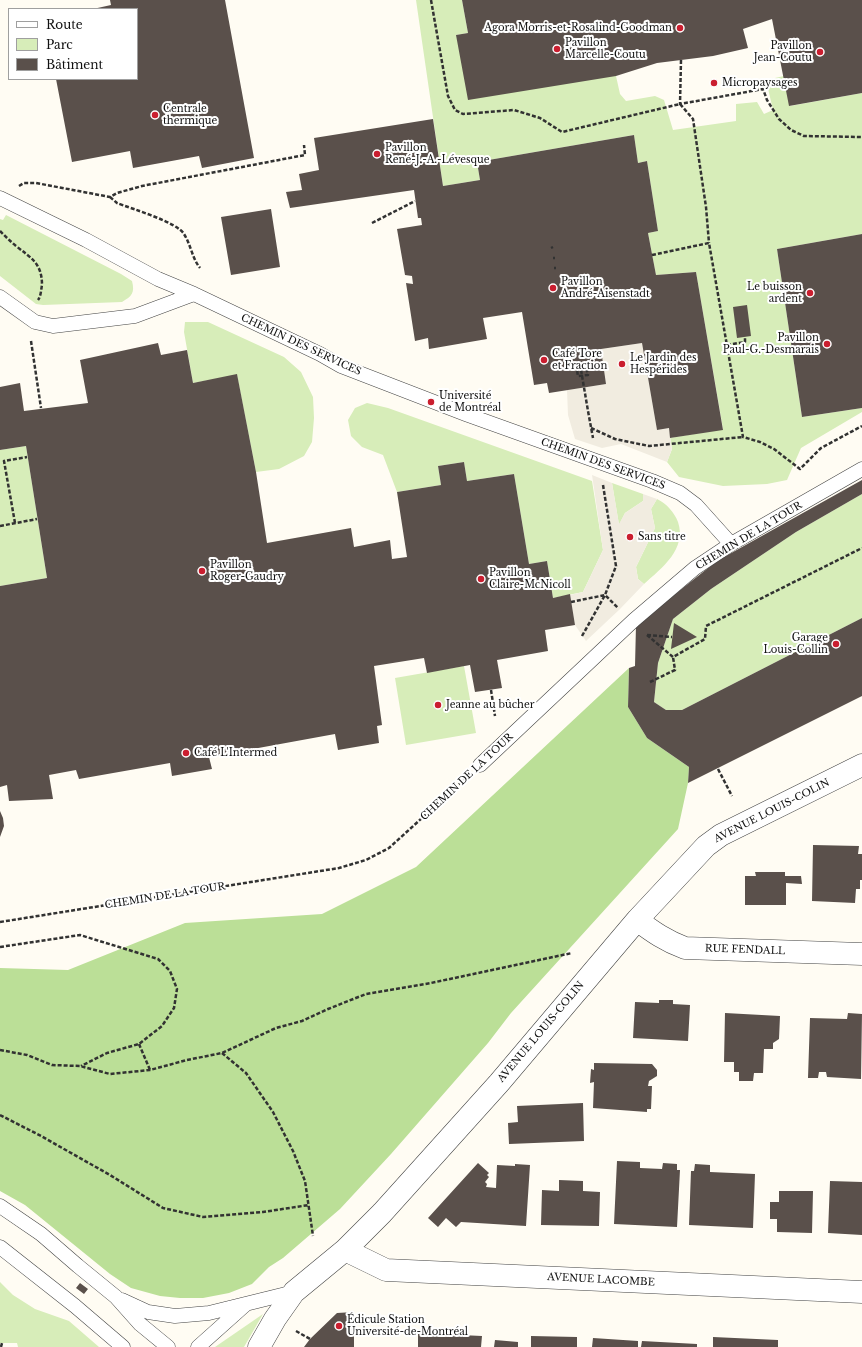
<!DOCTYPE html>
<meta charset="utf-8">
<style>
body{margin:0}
#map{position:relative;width:862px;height:1347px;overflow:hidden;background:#fffcf3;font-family:"Libre Baskerville",serif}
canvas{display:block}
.legend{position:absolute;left:8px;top:8px;width:130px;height:72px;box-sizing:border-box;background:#fff;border:1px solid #9f9f9f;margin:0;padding:5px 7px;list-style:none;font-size:12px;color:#101010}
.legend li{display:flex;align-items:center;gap:8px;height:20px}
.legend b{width:20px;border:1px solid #9f9f9f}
</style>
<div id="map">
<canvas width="862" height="1347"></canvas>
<ul class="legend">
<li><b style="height:5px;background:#fff"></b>Route</li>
<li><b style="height:11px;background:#d7edb9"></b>Parc</li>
<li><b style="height:11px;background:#5a504b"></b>Bâtiment</li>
</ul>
</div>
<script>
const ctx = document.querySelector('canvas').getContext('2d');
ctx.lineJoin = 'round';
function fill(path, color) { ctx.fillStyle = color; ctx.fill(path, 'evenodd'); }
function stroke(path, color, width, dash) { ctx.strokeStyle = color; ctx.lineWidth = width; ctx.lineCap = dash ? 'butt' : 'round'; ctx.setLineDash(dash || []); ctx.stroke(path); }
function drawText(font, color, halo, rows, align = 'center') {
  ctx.font = font + ' "Libre Baskerville",serif'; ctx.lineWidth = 4; ctx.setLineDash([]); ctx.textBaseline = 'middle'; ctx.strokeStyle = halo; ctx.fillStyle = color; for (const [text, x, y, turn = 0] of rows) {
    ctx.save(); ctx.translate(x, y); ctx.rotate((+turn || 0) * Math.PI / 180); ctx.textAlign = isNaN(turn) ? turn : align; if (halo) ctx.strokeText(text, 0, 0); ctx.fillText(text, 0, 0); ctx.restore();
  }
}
const green = new Path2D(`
 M 416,0 L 462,0 L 468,33 L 456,35 L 616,76 L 620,94 L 626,101 L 655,96 L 664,100 L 673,130 L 736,121 L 736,104 L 757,102 L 764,114 L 773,110 L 766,80 L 784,76 L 790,106 L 862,93 L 862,234 L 777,249 L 802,417 L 862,408 L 862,412 L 801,448 L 787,480 L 767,484 L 723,486 L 679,477 L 667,462 L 672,449 L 670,438 L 723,429 L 696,272 L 656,275 L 648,233 L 658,231 L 647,161 L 638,163 L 634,135 L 477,162 L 480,180 L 443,186 Z
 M 6,215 L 121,274 L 132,281 C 135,293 132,296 122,302 L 43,305 L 36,304 L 0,276 L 0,219 L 3,220 Z
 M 185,322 L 208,322 L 284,357 L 301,372 L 313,397 L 314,418 L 312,442 L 304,456 L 279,469 L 256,472 L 237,375 L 193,383 L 184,332 Z
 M 367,403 L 388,408 L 592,481 L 603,550 L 583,592 L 553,598 L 547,561 L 529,564 L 514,474 L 467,481 L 464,462 L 438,466 L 441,485 L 397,492 L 383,455 L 362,447 L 351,436 L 348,420 L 355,408 Z
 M 26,446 L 47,578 L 0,586 L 0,450 Z
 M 612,483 L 643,494 L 643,501 L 625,513 L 619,525 Z
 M 862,494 L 862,618 L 682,710 L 666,710 L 654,702 L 658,663 L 673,619 L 711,589 L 796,532 Z
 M 657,499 C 667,504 674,512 678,522 C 687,549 662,568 644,584 L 638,579 L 636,567 L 655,528 L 651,509 Z
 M 464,666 L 476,733 L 406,745 L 395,678 Z
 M 0,1282 L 13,1295 L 35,1309 L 69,1321 L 99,1347 L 18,1347 L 17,1343 L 0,1343 Z
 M 263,1314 L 244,1347 L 215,1347 Z`);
const forest = new Path2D(`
 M 629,668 L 628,707 L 647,738 L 689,767 L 688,783 L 678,829 L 511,1013 L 488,1043 L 391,1154 L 340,1209 L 283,1258 L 269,1267 L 252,1284 L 229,1293 L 203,1298 L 180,1298 L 160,1296 L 131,1288 L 110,1274 L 25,1205 L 0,1191 L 0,968 L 68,970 L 185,923 L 322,914 L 416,867 Z`);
const plaza = new Path2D(`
 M 642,343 L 657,430 L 669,428 L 672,449 L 667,462 L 621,444 L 602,448 L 575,439 L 568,415 L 567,390 L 606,384 L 601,349 Z
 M 592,475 L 612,483 L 619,524 L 625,513 L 643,501 L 643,494 L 657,499 L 651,509 L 655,528 L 636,567 L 638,579 L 644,584 L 620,609 L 586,641 L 575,625 L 570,595 L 583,592 L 603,550 Z`);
const building = new Path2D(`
 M 110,0 L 225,0 L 254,158 L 202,168 L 199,156 L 133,168 L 130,151 L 72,162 L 56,79 L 137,79 L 137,9 L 93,9 L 111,5 Z
 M 462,0 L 862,0 L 862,93 L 789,106 L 772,19 L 743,29 L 748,48 L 713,56 L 657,63 L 616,76 L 468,100 L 456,35 L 468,33 Z
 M 433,119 L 443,186 L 480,180 L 477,162 L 634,135 L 638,163 L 647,161 L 658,231 L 648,233 L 656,275 L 696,272 L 723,430 L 670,438 L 669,428 L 657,430 L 642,343 L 601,349 L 606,384 L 549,393 L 547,383 L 534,385 L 522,312 L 483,318 L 487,339 L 429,349 L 428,338 L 415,341 L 406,283 L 413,284 L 412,276 L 405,275 L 397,229 L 422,225 L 421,218 L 418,218 L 414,190 L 290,208 L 286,192 L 302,190 L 299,174 L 319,170 L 314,138 Z
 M 271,209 L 280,267 L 231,275 L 221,217 Z
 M 862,234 L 862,408 L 802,417 L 777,249 Z
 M 747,305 L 751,336 L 737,338 L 733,307 Z
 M 158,343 L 161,355 L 187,350 L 193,383 L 237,374 L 256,472 L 267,543 L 351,528 L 354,547 L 390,540 L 392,559 L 407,557 L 397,492 L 441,485 L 438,466 L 464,462 L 467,481 L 514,474 L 529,564 L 547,561 L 553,598 L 570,594 L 575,625 L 545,630 L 548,651 L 497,660 L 502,688 L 475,692 L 470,665 L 427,673 L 424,658 L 374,666 L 382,725 L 377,726 L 379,743 L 338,750 L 335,734 L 209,757 L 212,769 L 172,776 L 170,763 L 79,779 L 76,770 L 49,775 L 53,799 L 9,801 L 7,785 L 0,787 L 0,586 L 47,578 L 26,446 L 0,450 L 0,387 L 20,383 L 24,411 L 88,403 L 80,360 Z
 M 862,480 L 862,494 L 796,532 L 711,589 L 673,619 L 658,663 L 654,702 L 666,710 L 682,710 L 862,618 L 862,696 L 688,783 L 689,767 L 647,738 L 628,707 L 629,668 L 635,666 L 636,625 L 717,561 Z
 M 674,623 L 697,637 L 671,649 Z
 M 0,811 L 3,818 L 4,826 L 0,837 Z
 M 813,845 L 859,846 L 858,854 L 862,854 L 862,880 L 860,880 L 860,889 L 856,889 L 855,903 L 812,901 Z
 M 755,872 L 785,872 L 785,876 L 801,876 L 802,884 L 786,883 L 786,905 L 745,905 L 745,876 L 756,876 Z
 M 659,1000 L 673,1000 L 673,1004 L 690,1005 L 688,1041 L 633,1038 L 635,1002 L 659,1003 Z
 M 725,1013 L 780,1016 L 779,1039 L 773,1043 L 773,1049 L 764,1049 L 763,1073 L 754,1073 L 753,1081 L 739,1081 L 739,1072 L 734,1072 L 734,1062 L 724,1062 Z
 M 848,1013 L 862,1014 L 861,1079 L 827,1077 L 826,1072 L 819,1072 L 818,1078 L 808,1078 L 810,1018 L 847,1019 Z
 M 594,1063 L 652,1064 L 657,1070 L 657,1076 L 649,1081 L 648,1086 L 652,1086 L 651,1109 L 647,1109 L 647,1112 L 593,1108 L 594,1082 L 590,1083 L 591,1069 L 594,1070 Z
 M 583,1103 L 584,1141 L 509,1144 L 508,1123 L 518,1122 L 517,1106 Z
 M 617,1161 L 640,1162 L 640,1168 L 662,1169 L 663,1163 L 677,1164 L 677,1170 L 680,1170 L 677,1227 L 614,1224 Z
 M 478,1163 L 489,1173 L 487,1175 L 489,1177 L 485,1182 L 487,1184 L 486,1187 L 496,1188 L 497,1165 L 515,1166 L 515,1164 L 530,1165 L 526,1226 L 461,1222 L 456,1227 L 446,1218 L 438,1227 L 428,1218 Z
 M 695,1164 L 710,1165 L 710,1172 L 755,1174 L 753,1228 L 689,1225 L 691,1171 L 694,1171 Z
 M 559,1180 L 583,1181 L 583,1191 L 600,1192 L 599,1226 L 541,1225 L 542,1190 L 559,1191 Z
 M 830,1181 L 862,1182 L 862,1235 L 828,1233 Z
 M 779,1191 L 813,1191 L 812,1233 L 777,1232 L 777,1219 L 770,1219 L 770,1202 L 779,1202 Z
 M 80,1283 L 88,1289 L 84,1294 L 76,1288 Z
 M 354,1312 L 354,1347 L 304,1347 L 310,1339 L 337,1313 Z
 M 418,1333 L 482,1336 L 481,1347 L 418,1347 Z
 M 531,1336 L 577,1337 L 577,1347 L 531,1347 Z
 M 713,1337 L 778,1340 L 778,1347 L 713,1347 Z
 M 593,1338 L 638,1341 L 638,1347 L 592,1347 Z
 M 495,1340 L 518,1342 L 518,1347 L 494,1347 Z
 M 642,1341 L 697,1344 L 697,1347 L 641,1347 Z`);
const path = new Path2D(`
 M 431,0 L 448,96 L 455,110 L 463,114 L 514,110 L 540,118 L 562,132 L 680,104 L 693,119 L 706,207 L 709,243
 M 681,60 L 680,104 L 763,89 L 767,100 L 779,119 L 791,130 L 804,136 L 862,137
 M 19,186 L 24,183 L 36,183 L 110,197 L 117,193 L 142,186 L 305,155 L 304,145
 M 110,197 L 117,203 C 132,209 177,222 184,234 C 191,245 192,258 200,268
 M 372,223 L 415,201
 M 0,231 C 5,236 10,241 16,246 C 31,258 42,263 42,285 C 41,290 41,296 38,300
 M 551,248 L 553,247
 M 652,255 L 709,243 L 743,437 L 760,442 L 774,449 L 800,469 L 821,448 L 862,426
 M 553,258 L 555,258
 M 554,268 L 556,268
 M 31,341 L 41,408
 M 727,345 L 745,342 L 745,337
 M 566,357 L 568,366
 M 580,364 L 588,411 L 593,438
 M 576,365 L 578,376 L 588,375 L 585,363
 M 591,428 L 615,439 L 649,446 L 743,437
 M 15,523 L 4,461 L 27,457
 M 0,526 L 37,519
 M 571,602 L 605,595 L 618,608
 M 647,635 L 673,657 L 705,639 L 706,626 L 862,548
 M 647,635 L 672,637
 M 582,636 L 605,595 L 616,566 L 603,485
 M 650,682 L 675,670 L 673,657
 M 491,690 L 495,716
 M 718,769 L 732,796
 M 0,922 L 339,868 L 366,860 L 389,848 L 466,778
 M 0,947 L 80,935 L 158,959 L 170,971 L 177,989 L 174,1008 L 162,1026 L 139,1044 L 107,1053 L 81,1066
 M 139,1044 L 150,1070
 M 0,1050 L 27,1055 L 52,1065 L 80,1066 L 110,1074 L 150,1070 L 187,1060 L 222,1053 L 276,1028 L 302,1021 L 328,1009 L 366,994 L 431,983 L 572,953
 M 222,1053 L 246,1073 L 273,1112 L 293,1151 L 305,1181 L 313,1236
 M 0,1115 L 41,1136 L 110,1175 L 163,1208 L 203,1217 L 263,1212 L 309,1205
 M 296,1331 L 310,1339
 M 1,1347 L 2,1343`);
const service = new Path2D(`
 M 0,198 L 86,240 L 158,279 L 194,294 L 320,354 L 341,366 L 468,415 L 652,481 L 680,493 L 696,505 L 731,544
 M 0,297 L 35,322 L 53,326 L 135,316 L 194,294
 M 480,765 L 634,620 L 695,568 L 731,544 L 862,469
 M 0,1206 L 41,1234 L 78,1266 L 116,1297 L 140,1324 L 168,1347
 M 0,1247 L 75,1306 L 123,1347
 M 122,1300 L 148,1312 L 175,1316 L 209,1313 L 294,1292
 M 198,1347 L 245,1305`);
const minor = new Path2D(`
 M 637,920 C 653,932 666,941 685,948 L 862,954
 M 345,1250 L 386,1270 L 862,1292
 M 259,1347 L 275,1319 L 294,1292 L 345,1250 L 382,1213 L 499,1083 L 637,920 L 706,846 L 721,835 L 862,765`);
const markers = [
 [680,28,4,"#ca1e2f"],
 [557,49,4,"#ca1e2f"],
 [820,52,4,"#ca1e2f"],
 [714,83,4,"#ca1e2f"],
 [155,115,4,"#ca1e2f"],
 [377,154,4,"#ca1e2f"],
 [553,288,4,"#ca1e2f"],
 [810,293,4,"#ca1e2f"],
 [827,344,4,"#ca1e2f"],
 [544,360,4,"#ca1e2f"],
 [622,364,4,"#ca1e2f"],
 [431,402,4,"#ca1e2f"],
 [630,537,4,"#ca1e2f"],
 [202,571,4,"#ca1e2f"],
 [481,579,4,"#ca1e2f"],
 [836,644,4,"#ca1e2f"],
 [438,705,4,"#ca1e2f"],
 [186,753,4,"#ca1e2f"],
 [339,1326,4,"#ca1e2f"]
];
const poiNames = [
 ["Agora Morris-et-Rosalind-Goodman",672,28,"right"],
 ["Pavillon",565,43],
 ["Marcelle-Coutu",565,55],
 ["Pavillon",812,46,"right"],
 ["Jean-Coutu",812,58,"right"],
 ["Micropaysages",722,83],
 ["Centrale",163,109],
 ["thermique",163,121],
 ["Pavillon",385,148],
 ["René-J.-A.-Lévesque",385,160],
 ["Pavillon",561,282],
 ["André-Aisenstadt",561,294],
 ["Le buisson",802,287,"right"],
 ["ardent",802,299,"right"],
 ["Pavillon",819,338,"right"],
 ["Paul-G.-Desmarais",819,350,"right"],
 ["Café Tore",552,354],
 ["et Fraction",552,366],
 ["Le Jardin des",630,358],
 ["Hespérides",630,370],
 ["Université",439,396],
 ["de Montréal",439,408],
 ["Sans titre",638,537],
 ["Pavillon",210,565],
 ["Roger-Gaudry",210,577],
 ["Pavillon",489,573],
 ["Claire-McNicoll",489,585],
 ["Garage",828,638,"right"],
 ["Louis-Collin",828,650,"right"],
 ["Jeanne au bûcher",446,705],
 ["Café L'Intermed",194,753],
 ["Édicule Station",347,1320],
 ["Université-de-Montréal",347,1332]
];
const streetNames = [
 ["CHEMIN DES SERVICES",301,345,25],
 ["CHEMIN DES SERVICES",603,464,20],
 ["CHEMIN DE LA TOUR",749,536,-31],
 ["CHEMIN DE LA TOUR",467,777,-43],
 ["AVENUE LOUIS-COLIN",772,811,-27],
 ["CHEMIN DE LA TOUR",165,896,-9],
 ["RUE FENDALL",745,950,2],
 ["AVENUE LOUIS-COLIN",541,1032,-50],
 ["AVENUE LACOMBE",601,1280,3]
];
fill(green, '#d7edb9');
fill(forest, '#bbdf97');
fill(plaza, '#f1ece0');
fill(building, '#5a504b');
stroke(service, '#434343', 15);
stroke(minor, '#434343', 23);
stroke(path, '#323232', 2.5, [4, 2]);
stroke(service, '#fff', 14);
stroke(minor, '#fff', 22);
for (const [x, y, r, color] of markers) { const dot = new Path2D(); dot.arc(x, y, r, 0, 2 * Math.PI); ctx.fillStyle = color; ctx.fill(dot); stroke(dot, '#fff', 1.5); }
drawText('10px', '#101010', '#fff', poiNames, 'left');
drawText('10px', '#101010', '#fff', streetNames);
</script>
